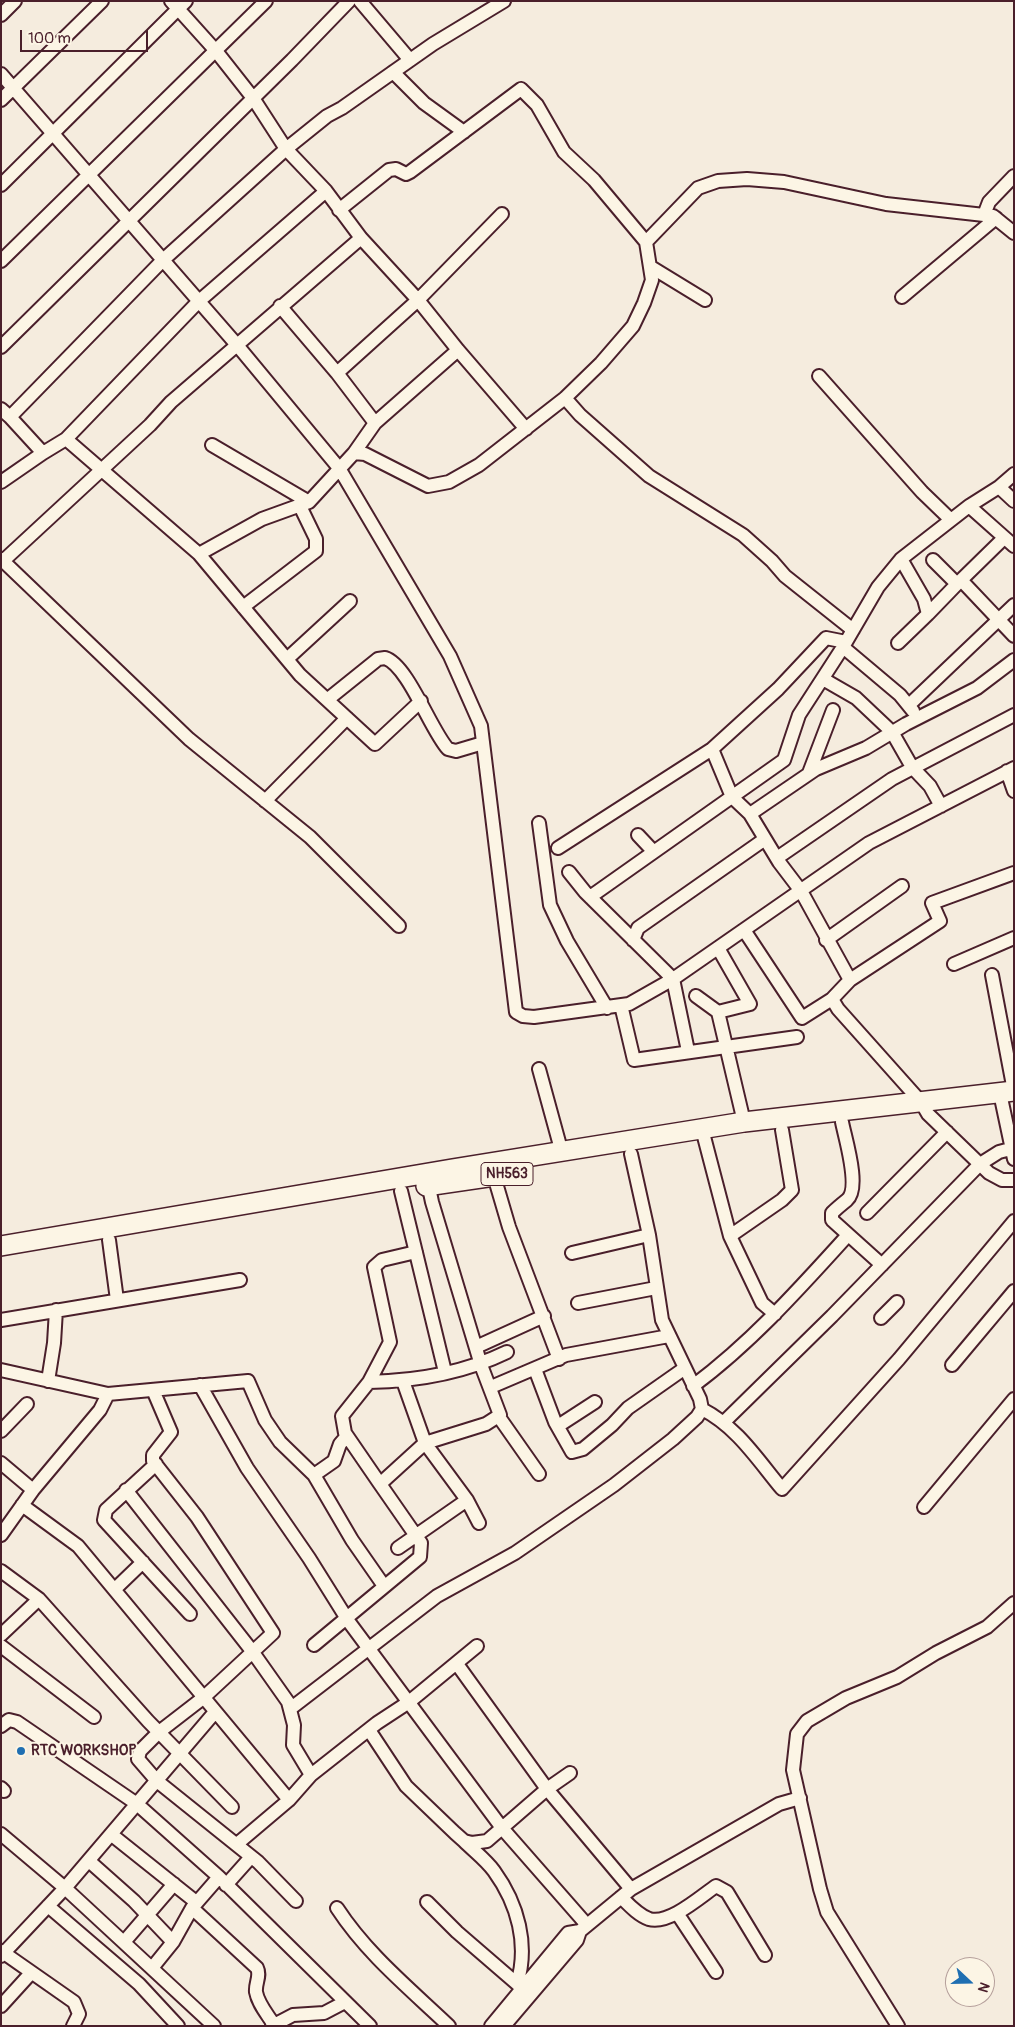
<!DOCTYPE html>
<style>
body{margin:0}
#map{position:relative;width:1015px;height:2027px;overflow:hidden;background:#f5ecde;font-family:Pangolin,sans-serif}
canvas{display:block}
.frame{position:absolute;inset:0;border:2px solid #4a1f2b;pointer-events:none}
.north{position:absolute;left:945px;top:1957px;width:50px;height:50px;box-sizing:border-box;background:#fcf5e5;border:1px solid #b59f9b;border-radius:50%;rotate:111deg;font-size:14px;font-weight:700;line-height:20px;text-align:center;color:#4a1f2b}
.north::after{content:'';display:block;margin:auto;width:18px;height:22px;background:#1f6fb2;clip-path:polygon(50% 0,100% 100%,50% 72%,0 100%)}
.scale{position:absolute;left:20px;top:30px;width:128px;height:22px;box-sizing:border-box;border:2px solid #4a1f2b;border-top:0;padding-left:6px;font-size:15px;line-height:18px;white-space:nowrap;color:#4a1f2b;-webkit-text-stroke:4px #fcf5e5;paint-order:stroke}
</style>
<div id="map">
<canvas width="1015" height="2027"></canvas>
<div class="frame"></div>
<div class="north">N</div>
<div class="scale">100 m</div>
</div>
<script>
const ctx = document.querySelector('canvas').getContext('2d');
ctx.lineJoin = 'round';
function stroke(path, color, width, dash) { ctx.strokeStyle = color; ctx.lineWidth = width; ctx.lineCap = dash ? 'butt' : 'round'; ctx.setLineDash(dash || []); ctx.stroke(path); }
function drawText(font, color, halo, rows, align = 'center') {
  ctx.font = font + ' Pangolin,sans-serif'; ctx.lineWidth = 4; ctx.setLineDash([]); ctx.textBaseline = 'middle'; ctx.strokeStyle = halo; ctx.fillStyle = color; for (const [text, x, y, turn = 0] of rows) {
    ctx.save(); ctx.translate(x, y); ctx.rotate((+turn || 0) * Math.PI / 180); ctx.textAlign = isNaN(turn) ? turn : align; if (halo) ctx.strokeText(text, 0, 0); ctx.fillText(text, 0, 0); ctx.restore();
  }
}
const minor = new Path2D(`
 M 171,1 L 216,51 L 253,98 L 286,149 L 326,191 L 361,238 L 418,300 L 458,350 L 526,429
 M 360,1 L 410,60
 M 1,15 L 15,1
 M 393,72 L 424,103 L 464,132
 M 1,74 L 237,345 L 339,468 L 450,656 L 481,726 L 516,1012 L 523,1016 L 534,1017 L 629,1004 L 673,979 L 869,843 L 1014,768
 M 1,100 L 102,1
 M 1,185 L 186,1
 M 984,215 L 989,202 L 1014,176
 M 646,242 L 698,188 L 718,181 L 747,179 L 784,182 L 886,204 L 993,216 L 1014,233
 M 1,261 L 266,1
 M 651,267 L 705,300
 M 902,297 L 996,218
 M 280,306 L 337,373 L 375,423
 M 1,347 L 292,60 L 349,1
 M 337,373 L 418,300 L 502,214
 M 819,376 L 922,492 L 951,520
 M 565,398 L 580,415 L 649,476 L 743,535 L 772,561 L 785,576 L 853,630
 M 1,409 L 10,417 L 163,260 L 286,149 L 327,116 L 342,108 L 433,44 L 504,1
 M 10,417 L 43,453
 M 66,439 L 199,554 L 300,675 L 375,744 L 421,701
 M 212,445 L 309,502
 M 354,453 L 375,423 L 458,350
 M 1,482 L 43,453 L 66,439 L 198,302 L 326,191
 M 999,487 L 1014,501
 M 969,506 L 999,487 L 1014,474
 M 199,554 L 262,519 L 309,502 L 354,453 L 365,454 L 428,486 L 449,482 L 479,465 L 565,398 L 601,363 L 633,326 L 644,303 L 652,280 L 646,242 L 594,180 L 564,152 L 537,105 L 521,89 L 410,172 L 406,174 L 396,169 L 389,170 L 339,210
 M 1,559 L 189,739 L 310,837 L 399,926
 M 3,561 L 150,425 L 171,402 L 361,238
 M 961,580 L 1014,636
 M 957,584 L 1004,538
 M 243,607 L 316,551 L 316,539 L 300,506
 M 928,614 L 957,584 L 933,560
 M 898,643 L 928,614 L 924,599 L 901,559
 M 843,647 L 900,695 L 913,711
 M 287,659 L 350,601
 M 823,679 L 856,698 L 892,732 L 912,767 L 930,786 L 941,806
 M 327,700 L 378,659 L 385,658 C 408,665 431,731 448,749 L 456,751 L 483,743
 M 909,705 L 1014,605
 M 712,749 L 732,797 L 750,814 L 779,862 L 801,891 L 850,980
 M 1007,771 L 1014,791
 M 809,773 L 833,710
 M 265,801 L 347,718
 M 750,814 L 816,769 L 866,748 L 906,724 L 977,688 L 1014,660
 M 539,823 L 550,905 L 567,941 L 607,1008
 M 638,835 L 653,851
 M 558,848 L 712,749 L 778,689 L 826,638 L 846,642
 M 777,858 L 892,779 L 1014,715
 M 569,872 L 585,892 L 673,979 L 688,1051
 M 1014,873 L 932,903 L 940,921 L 850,980 L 832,999 L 838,1009 L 921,1102 L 928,1114 L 989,1173 L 1002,1180 L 1014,1180
 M 590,897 L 784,760 L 799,715 L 843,647 L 878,587 L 901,559 L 969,506 L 1014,546
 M 744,930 L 802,1018 L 832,999
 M 633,940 L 638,928 L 765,839
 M 826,940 L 902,886
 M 718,948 L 750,1004 L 718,1012
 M 954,964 L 1014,938
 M 992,975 L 1014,1091
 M 696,996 L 718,1012 L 744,1122
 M 621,1005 L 634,1060 L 797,1037
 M 539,1069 L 562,1153
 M 1000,1093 L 1014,1159
 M 842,1122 C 845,1138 861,1188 847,1200 C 842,1204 837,1208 832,1213 L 832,1220 L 882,1265
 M 702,1129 L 730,1236 L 762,1303 L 775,1314
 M 494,1176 L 509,1227 L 559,1359
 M 401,1191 L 445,1372
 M 867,1213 L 947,1132
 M 730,1236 L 782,1200 L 792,1190 L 782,1130
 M 109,1240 L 117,1300
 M 416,1252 L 382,1260 L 374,1267 L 390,1342 L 369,1382 L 342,1416 L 345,1433 L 380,1484 L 425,1443 L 486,1424 L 500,1415 L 481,1365 L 432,1202 L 427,1178
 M 572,1253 L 649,1235
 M 578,1303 L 656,1288
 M 881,1318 L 897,1302
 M 1,1320 L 240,1280
 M 476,1347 L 544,1316
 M 952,1365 L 1014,1291
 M 535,1369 L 555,1422 L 572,1452 L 583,1449 L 612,1425 L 628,1408 L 685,1368
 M 1,1370 L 108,1394 L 248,1381 L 265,1420 L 280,1442 L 314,1475 L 352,1540 L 384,1586
 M 48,1381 L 54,1343 L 56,1310
 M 403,1381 L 425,1443 L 467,1500 L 479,1523
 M 369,1382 C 416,1381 464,1373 507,1352
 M 200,1385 L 247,1468 L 309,1558 L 349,1622 L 502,1828 L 587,1925
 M 693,1386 C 751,1343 800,1288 848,1235
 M 491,1387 L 566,1355 L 669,1336
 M 153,1390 L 171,1432 L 153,1455 L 153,1461 L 197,1517 L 273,1633 L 203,1698 L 159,1732 L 140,1751 L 138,1759 L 157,1781 L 258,1862 L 296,1901
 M 702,1409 C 737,1427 757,1459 782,1489 L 899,1359 L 1014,1221
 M 499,1417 L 539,1474
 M 724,1422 L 832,1316 L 980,1164 L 999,1152 L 1014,1148
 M 558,1426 L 595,1402
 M 1,1431 L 27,1404
 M 1,1463 L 33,1490
 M 156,1464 L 106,1510 L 104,1520 L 190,1614
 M 314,1475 L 334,1461 L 340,1444 L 347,1436
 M 126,1490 L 252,1651 L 288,1702 L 294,1725 L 293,1745 L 311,1775
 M 22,1505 L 78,1546 L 289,1800
 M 924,1507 L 1014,1399
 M 1,1535 L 33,1490 L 100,1410 L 108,1394
 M 398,1548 L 467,1500
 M 1,1571 L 39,1599 L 148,1721 L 232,1807
 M 115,1589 L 143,1562
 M 1,1635 L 39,1599
 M 314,1645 L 420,1557 L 421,1543 L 380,1484
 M 1,1646 L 94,1717
 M 457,1664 L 547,1789 L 631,1889
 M 290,1709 L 437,1596 L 515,1553 L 614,1485 L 673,1439 L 697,1417 L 702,1409 L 700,1399 L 662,1320 L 649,1235 L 631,1154
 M 1,1726 L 9,1720 L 17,1722 L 137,1804 L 219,1877 L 370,2026
 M 369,1730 L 406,1786 L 455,1833 L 464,1841 L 472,1843 L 487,1841 L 547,1789 L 570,1773
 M 1,1788 L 4,1791
 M 1,1834 L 65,1888 L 215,1712
 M 112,1835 L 196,1902
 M 464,1841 C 474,1851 486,1860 494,1871 C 518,1904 529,1945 517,1984
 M 237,1844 L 289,1800 L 311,1775 L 377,1723 L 409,1702 L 477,1646
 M 89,1861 L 134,1901 L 173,1942
 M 226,1885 L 251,1857
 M 621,1897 C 629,1905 638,1915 649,1919 C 669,1925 700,1897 716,1886 L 727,1892 L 765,1955
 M 427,1902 L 457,1932 L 530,1995
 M 48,1906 L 139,1984 L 178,2026
 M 192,1908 L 257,1968 C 261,1976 255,1983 256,1992 C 258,2004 268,2015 274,2025
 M 337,1908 C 367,1954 409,1988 449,2026
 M 677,1913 L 716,1972
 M 124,1942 L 174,1884
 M 1,1951 L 74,2002 L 79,2014 L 73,2026
 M 1,1956 L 65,1888 L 214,2026
 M 152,1968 L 173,1942 L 192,1908 L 219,1877
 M 1,2006 L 31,1973
 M 272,2026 L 293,2015 L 324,2013 L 345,2002
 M 491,2026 L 568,1933 L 580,1931 L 631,1889 L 779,1804 L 800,1798
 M 504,2026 L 577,1940 L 580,1931
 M 898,2026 L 827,1912 L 820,1889 L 793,1770 L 797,1734 L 807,1721 L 846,1698 L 897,1677 L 936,1653 L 987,1627 L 1014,1603`);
const highway = new Path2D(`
 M 426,1186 L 508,1174
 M 1,1246 L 452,1169 L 744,1122 L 1014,1091`);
const markers = [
 [21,1751,5,"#1f6fb2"]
];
const shields = [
 [507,1174,52]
];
const shieldNames = [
 ["NH563",507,1174]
];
const poiNames = [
 ["RTC WORKSHOP",31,1751]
];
stroke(minor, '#4a1f2b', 16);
stroke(highway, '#4a1f2b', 22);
stroke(minor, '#fcf5e5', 12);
stroke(highway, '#fcf5e5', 19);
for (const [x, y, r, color] of markers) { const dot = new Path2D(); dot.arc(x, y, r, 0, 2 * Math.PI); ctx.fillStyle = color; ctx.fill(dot); stroke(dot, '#fcf5e5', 2); }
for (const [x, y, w] of shields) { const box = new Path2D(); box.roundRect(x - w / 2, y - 11.5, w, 23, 4); ctx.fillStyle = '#fcf5e5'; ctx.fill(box); stroke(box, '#4a1f2b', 1); }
drawText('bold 14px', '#4a1f2b', null, shieldNames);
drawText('bold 15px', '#4a1f2b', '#fcf5e5', poiNames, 'left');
</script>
